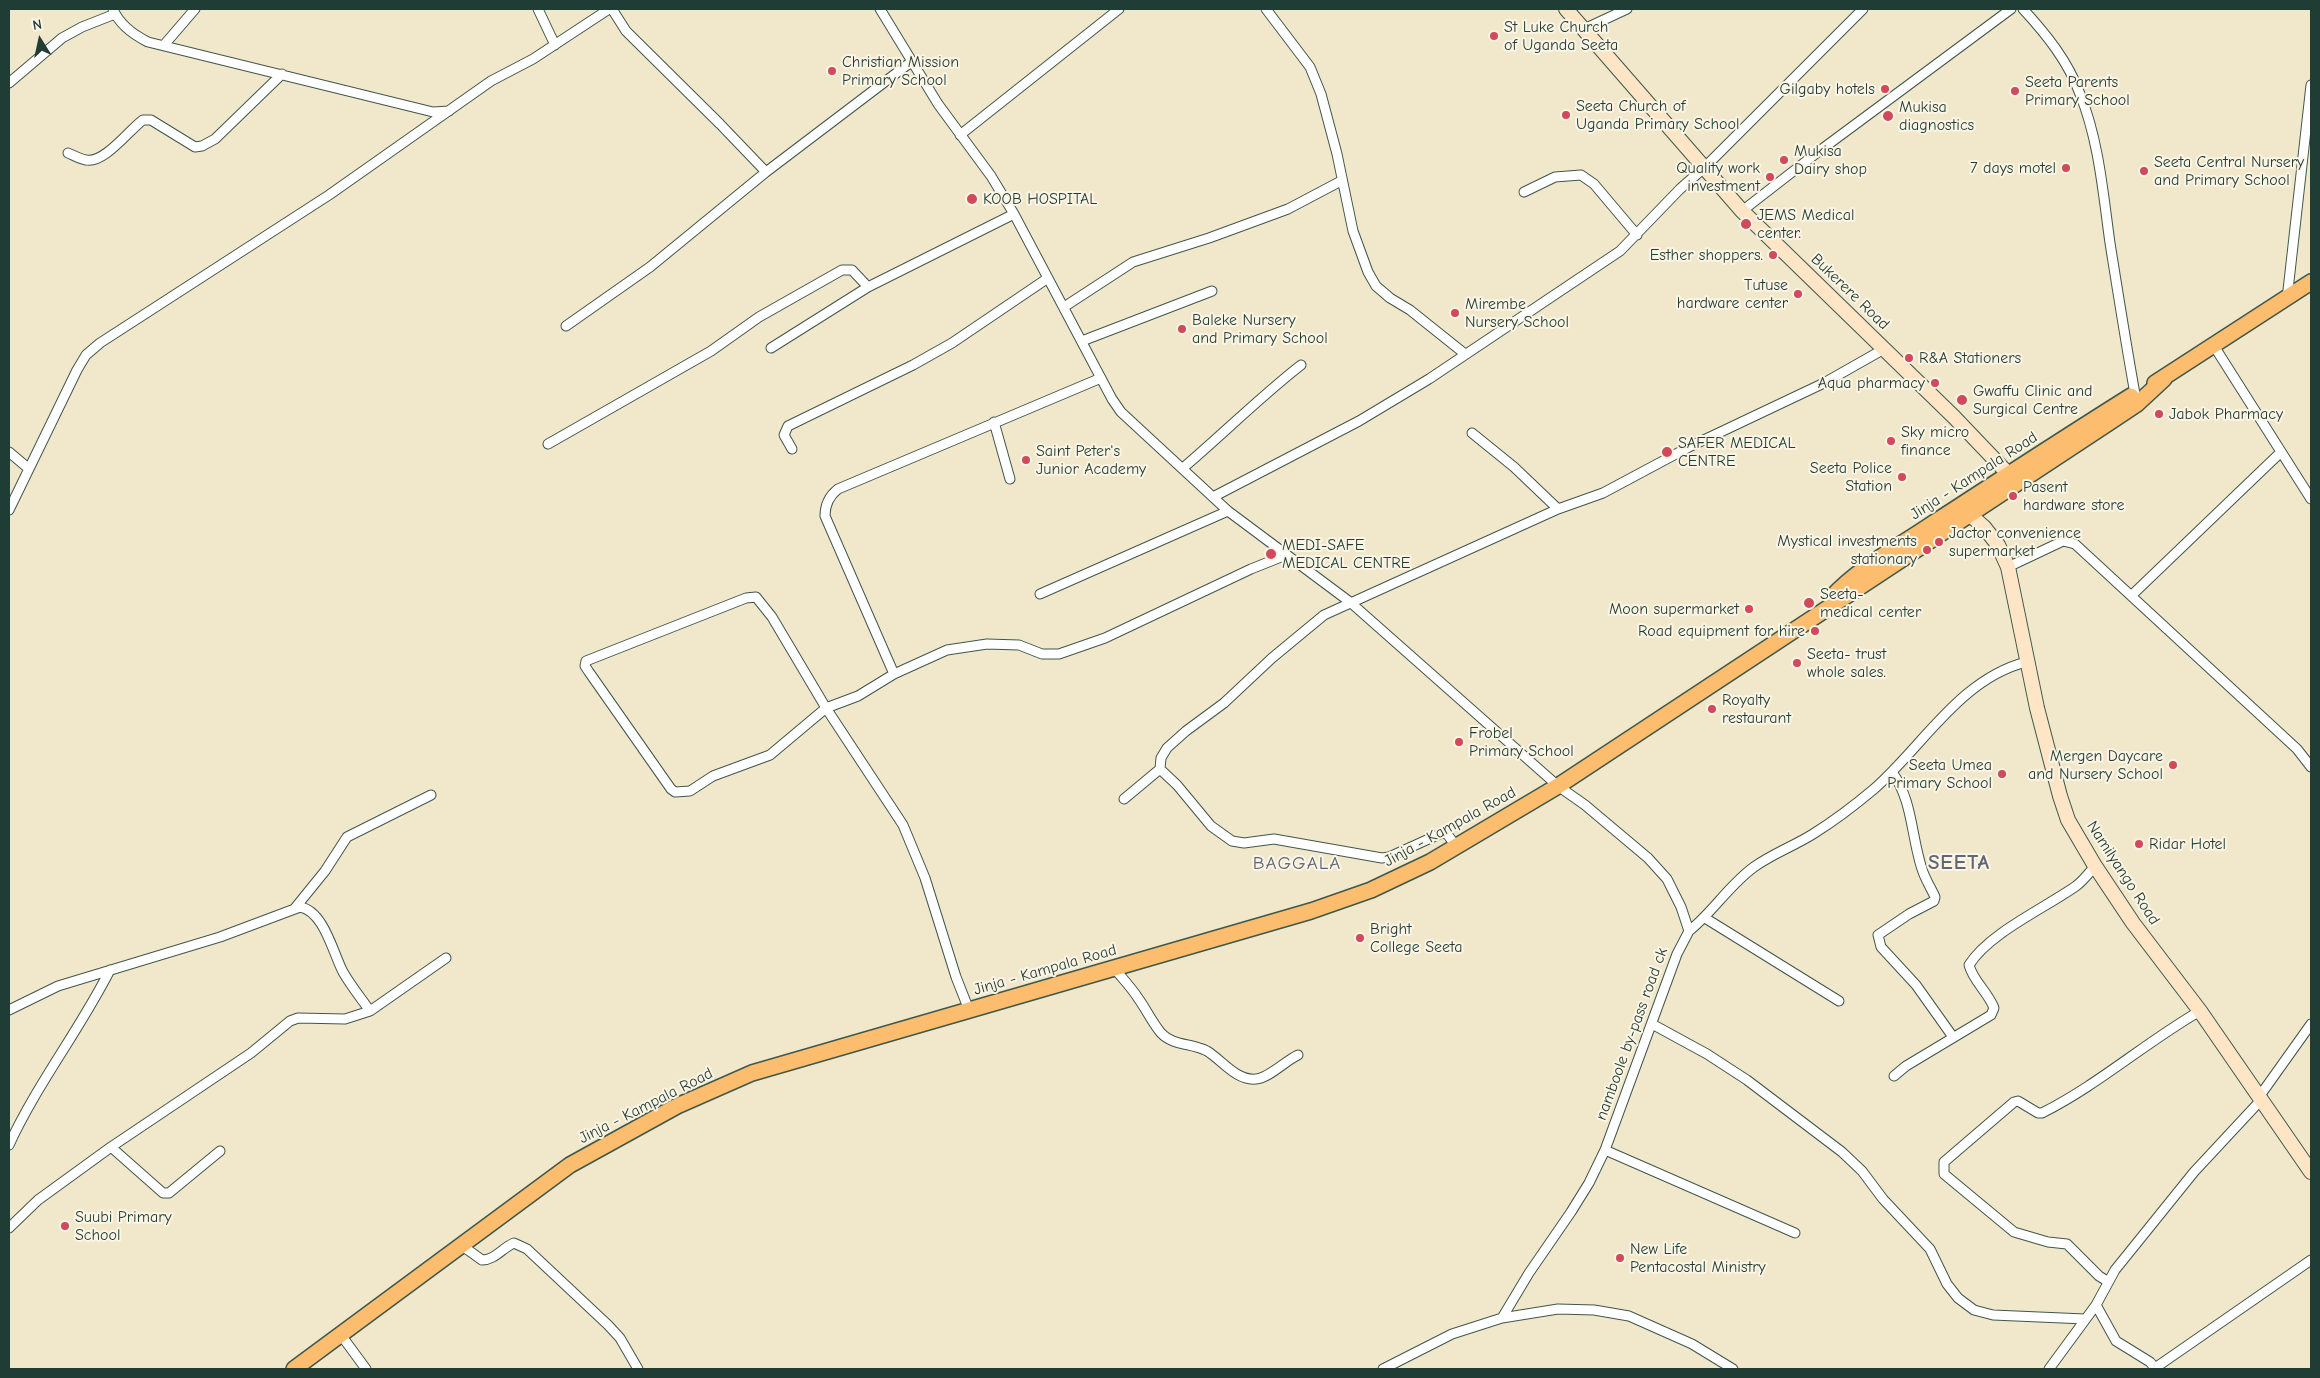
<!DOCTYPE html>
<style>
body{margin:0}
#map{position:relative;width:2320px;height:1378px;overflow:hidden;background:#f1e8cc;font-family:"Comic Neue",sans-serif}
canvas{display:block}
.frame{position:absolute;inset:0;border:10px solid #1f3d34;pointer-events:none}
.north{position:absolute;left:15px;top:15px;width:50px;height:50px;-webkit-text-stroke:4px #fcf5e5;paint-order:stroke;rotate:350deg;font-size:14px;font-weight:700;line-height:20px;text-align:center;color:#1f3d34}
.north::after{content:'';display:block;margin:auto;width:18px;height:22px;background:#1f3d34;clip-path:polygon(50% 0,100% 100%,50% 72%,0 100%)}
</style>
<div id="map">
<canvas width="2320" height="1378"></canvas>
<div class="frame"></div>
<div class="north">N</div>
</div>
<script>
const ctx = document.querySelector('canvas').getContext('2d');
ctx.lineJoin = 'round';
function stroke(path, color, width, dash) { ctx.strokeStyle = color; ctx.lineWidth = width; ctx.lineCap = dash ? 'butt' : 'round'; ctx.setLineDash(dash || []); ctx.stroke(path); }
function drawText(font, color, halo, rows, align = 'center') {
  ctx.font = font + ' "Comic Neue",sans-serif'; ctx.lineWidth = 4; ctx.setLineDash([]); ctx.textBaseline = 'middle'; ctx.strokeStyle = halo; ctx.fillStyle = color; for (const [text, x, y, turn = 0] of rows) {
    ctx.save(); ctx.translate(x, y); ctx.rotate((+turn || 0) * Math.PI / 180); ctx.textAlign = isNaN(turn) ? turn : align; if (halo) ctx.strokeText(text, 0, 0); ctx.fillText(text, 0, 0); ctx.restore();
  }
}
const minor = new Path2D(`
 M 113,9 C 119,24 134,35 148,42 L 433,112 L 449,111
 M 538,9 L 555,45
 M 612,9 L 626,31 L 720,124 L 766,172
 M 880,9 L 938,104 L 991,176 L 1014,214 L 1112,399 L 1121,412 L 1228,511 L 1350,602 L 1558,786 L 1585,805 L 1648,858 L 1667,879 L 1681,907 L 1689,931 L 1677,954 L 1605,1150 L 1589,1183 L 1571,1212 L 1529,1273 L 1502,1318
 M 1266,9 L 1310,67 L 1321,94 L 1337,154 L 1353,231 L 1368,272 L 1376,286 L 1390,298 L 1410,310 L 1465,354
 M 2023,9 C 2046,34 2068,61 2080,94 C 2099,141 2103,193 2110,243 C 2118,293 2126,344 2135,394
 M 1584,29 L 1627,9
 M 164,45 L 195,9
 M 9,83 L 62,38 L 82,27 L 115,14
 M 960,135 L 1119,9
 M 68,153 C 73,155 80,159 86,160 C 104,164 129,130 143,120 L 151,120 L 195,147 L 202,146 L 215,139 L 282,74
 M 1524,192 L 1555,177 L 1581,175 L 1594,184 L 1637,235
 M 1742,211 L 1818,152 L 2011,9
 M 2287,299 L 2311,85
 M 1064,307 L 1133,262 L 1209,238 L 1288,209 L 1341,181
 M 566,326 L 650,267 L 766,172 L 911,62
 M 1082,341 L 1212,291
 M 2214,346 L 2311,499
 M 771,348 L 868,287 L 1014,214
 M 994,422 L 1010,479
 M 1472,433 L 1514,467 L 1558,509
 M 548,444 L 711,351 L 759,317 L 842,270 L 852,270 L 868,287
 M 792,449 L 784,435 L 788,426 L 913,365 L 952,343 L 1048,278
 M 9,452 L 28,468
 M 1183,468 C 1223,434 1260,397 1301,365
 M 1213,497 L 1359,421 L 1429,379 L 1620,251 L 1680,189 L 1705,167 L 1863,9
 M 9,510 L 77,370 L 86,355 L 100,343 L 329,195 L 491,81 L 533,59 L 609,9
 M 2008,567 L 2063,541 L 2075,544 L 2297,749 L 2311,767
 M 1040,594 L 1228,511
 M 2132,595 L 2280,453
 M 894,674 L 825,516 C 825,505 829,496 838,489 L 1101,378
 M 1160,769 L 1177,785 L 1211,826 L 1232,841 L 1244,843 L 1274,839 L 1382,858 L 1389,857 L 1442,833 L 1447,834 L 1456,846
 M 1892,772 C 1913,801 1911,836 1922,869 C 1925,879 1931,888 1935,897 L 1934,901 L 1909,914 L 1878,935 L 1881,947 L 1916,985 L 1953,1037
 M 1124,799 L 1160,769 L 1161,758 L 1167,748 L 1186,731 L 1224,703 L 1272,658 L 1324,615 L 1558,509 L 1603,493 L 1689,447 L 1824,383 L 1884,349
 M 295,908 L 325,871 L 347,837 L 431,795
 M 1705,918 L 1839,1001
 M 1689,931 C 1713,912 1729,885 1754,867 C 1772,854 1794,846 1813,834 C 1834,821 1855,805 1874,789 C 1923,746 1960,679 2026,662
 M 1114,968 C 1122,978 1131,987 1138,998 C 1146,1009 1152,1022 1161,1033 C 1173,1046 1192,1043 1207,1051 C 1222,1060 1236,1081 1256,1079 C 1269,1078 1285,1061 1298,1055
 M 9,1010 L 58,986 L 220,937 L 300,907 C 324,911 333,953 343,972 C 351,986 361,998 370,1011
 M 969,1010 L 956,977 L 925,878 L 903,825 L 826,708 L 772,617 L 756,597 L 746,598 L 586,661 L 585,666 L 589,672 L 671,789 L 675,792 L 690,791 L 713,776 L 770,755 L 826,708 L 858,696 L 894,674 L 947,650 L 987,644 L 1019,645 L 1042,654 L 1059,654 L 1105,638 L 1251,569 L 1286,555
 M 1652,1024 L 1707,1054 L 1747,1080 L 1842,1152 L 1862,1171 L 1883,1199 L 1930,1249 L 1947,1284 L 1958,1298 L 1974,1310 L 1993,1315 L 2085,1319
 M 1894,1076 L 1906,1066 L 1991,1015 L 1994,1008 C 1988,992 1973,981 1969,965 C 1989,933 2045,908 2076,886 C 2083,881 2089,873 2095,866
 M 2259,1097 L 2311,1024
 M 9,1145 C 37,1084 79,1031 110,970
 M 111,1147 L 163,1193 L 169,1193 L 220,1151
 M 1605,1150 L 1795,1233
 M 9,1228 L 38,1200 L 111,1147 L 251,1053 L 290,1021 L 298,1018 L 345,1019 L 370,1011 L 446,958
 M 461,1245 L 482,1260 C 495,1260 502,1248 514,1243 L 527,1249 L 608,1325 L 620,1338 L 638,1369
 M 2107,1281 L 2099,1276 L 2067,1244 L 2048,1242 L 2014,1232 L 1944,1174 L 1944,1162 L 2014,1102 L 2018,1101 L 2038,1113 L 2042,1113 C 2098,1085 2146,1042 2200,1011
 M 2096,1305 L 2116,1341 L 2150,1362 L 2155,1368 L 2311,1260
 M 341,1335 L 366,1369
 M 1383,1369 L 1452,1334 L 1502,1318 L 1558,1309 L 1594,1310 L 1629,1316 L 1692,1344 L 1733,1369
 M 2049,1369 L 2096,1305 L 2115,1270 L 2194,1172 L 2261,1100`);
const secondary = new Path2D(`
 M 1566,9 L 1742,211 L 1954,417 L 2016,482
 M 1962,508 L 1984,527 L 1998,545 L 2008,567 L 2037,708 L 2060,796 L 2068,820 L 2095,866 L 2133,923 L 2200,1011 L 2311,1172`);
const trunk = new Path2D(`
 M 2155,383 L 2311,282
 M 1831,598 C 1858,568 1898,547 1932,524 C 1998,481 2064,438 2131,396
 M 294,1369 L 570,1165 L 677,1106 L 752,1073 L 1311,911 L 1371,890 L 1430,862 L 1558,786 L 2110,422 L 2137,404 L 2164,379`);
const markers = [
 [1494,36,5,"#d1495b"],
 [832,71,5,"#d1495b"],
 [1885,89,5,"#d1495b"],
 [2015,91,5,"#d1495b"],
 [1566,115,5,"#d1495b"],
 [1888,116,6,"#d1495b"],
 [1784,160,5,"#d1495b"],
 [2066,168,5,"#d1495b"],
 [2144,171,5,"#d1495b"],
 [1770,177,5,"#d1495b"],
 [972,199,6,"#d1495b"],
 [1746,224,6,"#d1495b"],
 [1773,255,5,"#d1495b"],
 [1798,294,5,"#d1495b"],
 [1455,313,5,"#d1495b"],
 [1182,329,5,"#d1495b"],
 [1909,358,5,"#d1495b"],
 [1935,383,5,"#d1495b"],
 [1962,400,6,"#d1495b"],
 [2159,414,5,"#d1495b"],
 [1891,441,5,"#d1495b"],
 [1667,452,6,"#d1495b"],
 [1026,460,5,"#d1495b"],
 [1902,477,5,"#d1495b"],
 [2013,496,5,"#d1495b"],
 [1939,542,5,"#d1495b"],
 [1927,550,5,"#d1495b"],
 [1271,554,6,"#d1495b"],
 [1809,603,6,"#d1495b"],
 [1749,609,5,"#d1495b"],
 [1815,631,5,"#d1495b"],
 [1797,663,5,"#d1495b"],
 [1712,709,5,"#d1495b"],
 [1459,742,5,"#d1495b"],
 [2173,765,5,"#d1495b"],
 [2002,774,5,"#d1495b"],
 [2139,844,5,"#d1495b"],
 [1360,938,5,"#d1495b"],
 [65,1226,5,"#d1495b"],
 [1620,1258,5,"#d1495b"]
];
const poiNames = [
 ["St Luke Church",1504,27],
 ["of Uganda Seeta",1504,45],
 ["Christian Mission",842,62],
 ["Primary School",842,80],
 ["Seeta Parents",2025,82],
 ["Primary School",2025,100],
 ["Gilgaby hotels",1875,89,"right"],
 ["Seeta Church of",1576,106],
 ["Uganda Primary School",1576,124],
 ["Mukisa",1899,107],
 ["diagnostics",1899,125],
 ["Mukisa",1794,151],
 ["Dairy shop",1794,169],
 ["Seeta Central Nursery",2154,162],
 ["and Primary School",2154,180],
 ["Quality work",1760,168,"right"],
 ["investment",1760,186,"right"],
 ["7 days motel",2056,168,"right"],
 ["KOOB HOSPITAL",983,199],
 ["JEMS Medical",1757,215],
 ["center.",1757,233],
 ["Esther shoppers.",1763,255,"right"],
 ["Tutuse",1788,285,"right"],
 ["hardware center",1788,303,"right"],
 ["Mirembe",1465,304],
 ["Nursery School",1465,322],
 ["Baleke Nursery",1192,320],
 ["and Primary School",1192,338],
 ["R&A Stationers",1919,358],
 ["Aqua pharmacy",1925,383,"right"],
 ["Gwaffu Clinic and",1973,391],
 ["Surgical Centre",1973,409],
 ["Jabok Pharmacy",2169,414],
 ["Sky micro",1901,432],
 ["finance",1901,450],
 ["SAFER MEDICAL",1678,443],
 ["CENTRE",1678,461],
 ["Saint Peter's",1036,451],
 ["Junior Academy",1036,469],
 ["Seeta Police",1892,468,"right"],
 ["Station",1892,486,"right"],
 ["Pasent",2023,487],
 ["hardware store",2023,505],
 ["Jactor convenience",1949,533],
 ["supermarket",1949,551],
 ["Mystical investments",1917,541,"right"],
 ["stationary",1917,559,"right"],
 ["MEDI-SAFE",1282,545],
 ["MEDICAL CENTRE",1282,563],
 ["Seeta-",1820,594],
 ["medical center",1820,612],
 ["Moon supermarket",1739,609,"right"],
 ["Road equipment for hire",1805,631,"right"],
 ["Seeta- trust",1807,654],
 ["whole sales.",1807,672],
 ["Royalty",1722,700],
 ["restaurant",1722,718],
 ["Frobel",1469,733],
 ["Primary School",1469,751],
 ["Mergen Daycare",2163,756,"right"],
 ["and Nursery School",2163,774,"right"],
 ["Seeta Umea",1992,765,"right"],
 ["Primary School",1992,783,"right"],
 ["Ridar Hotel",2149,844],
 ["Bright",1370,929],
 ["College Seeta",1370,947],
 ["Suubi Primary",75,1217],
 ["School",75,1235],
 ["New Life",1630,1249],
 ["Pentacostal Ministry",1630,1267]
];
const streetNames = [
 ["Bukerere Road",1850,292,44],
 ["Jinja - Kampala Road",1974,476,-33],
 ["Jinja - Kampala Road",1450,827,-29],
 ["Namilyango Road",2123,873,57],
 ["Jinja - Kampala Road",1045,970,-16],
 ["namboole by-pass road ck",1632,1034,-70],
 ["Jinja - Kampala Road",646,1106,-27]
];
const quarterNames = [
 ["BAGGALA",1297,864]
];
const districtNames = [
 ["SEETA",1959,863]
];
stroke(minor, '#3e574b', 11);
stroke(secondary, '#3e574b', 16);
stroke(trunk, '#3e574b', 18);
stroke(minor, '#fff', 9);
stroke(secondary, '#fee5c5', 14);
stroke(trunk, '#fcbd6f', 15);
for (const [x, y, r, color] of markers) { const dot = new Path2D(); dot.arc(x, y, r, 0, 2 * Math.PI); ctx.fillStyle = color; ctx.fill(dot); stroke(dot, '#fcf5e5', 2); }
drawText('16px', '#1f3d34', '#fcf5e5', poiNames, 'left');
drawText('16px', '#1f3d34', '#fcf5e5', streetNames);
ctx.letterSpacing = '1px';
drawText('19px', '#606676', '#fcf5e5', quarterNames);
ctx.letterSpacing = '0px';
ctx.letterSpacing = '1px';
drawText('bold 21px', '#606676', '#fcf5e5', districtNames);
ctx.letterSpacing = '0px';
</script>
